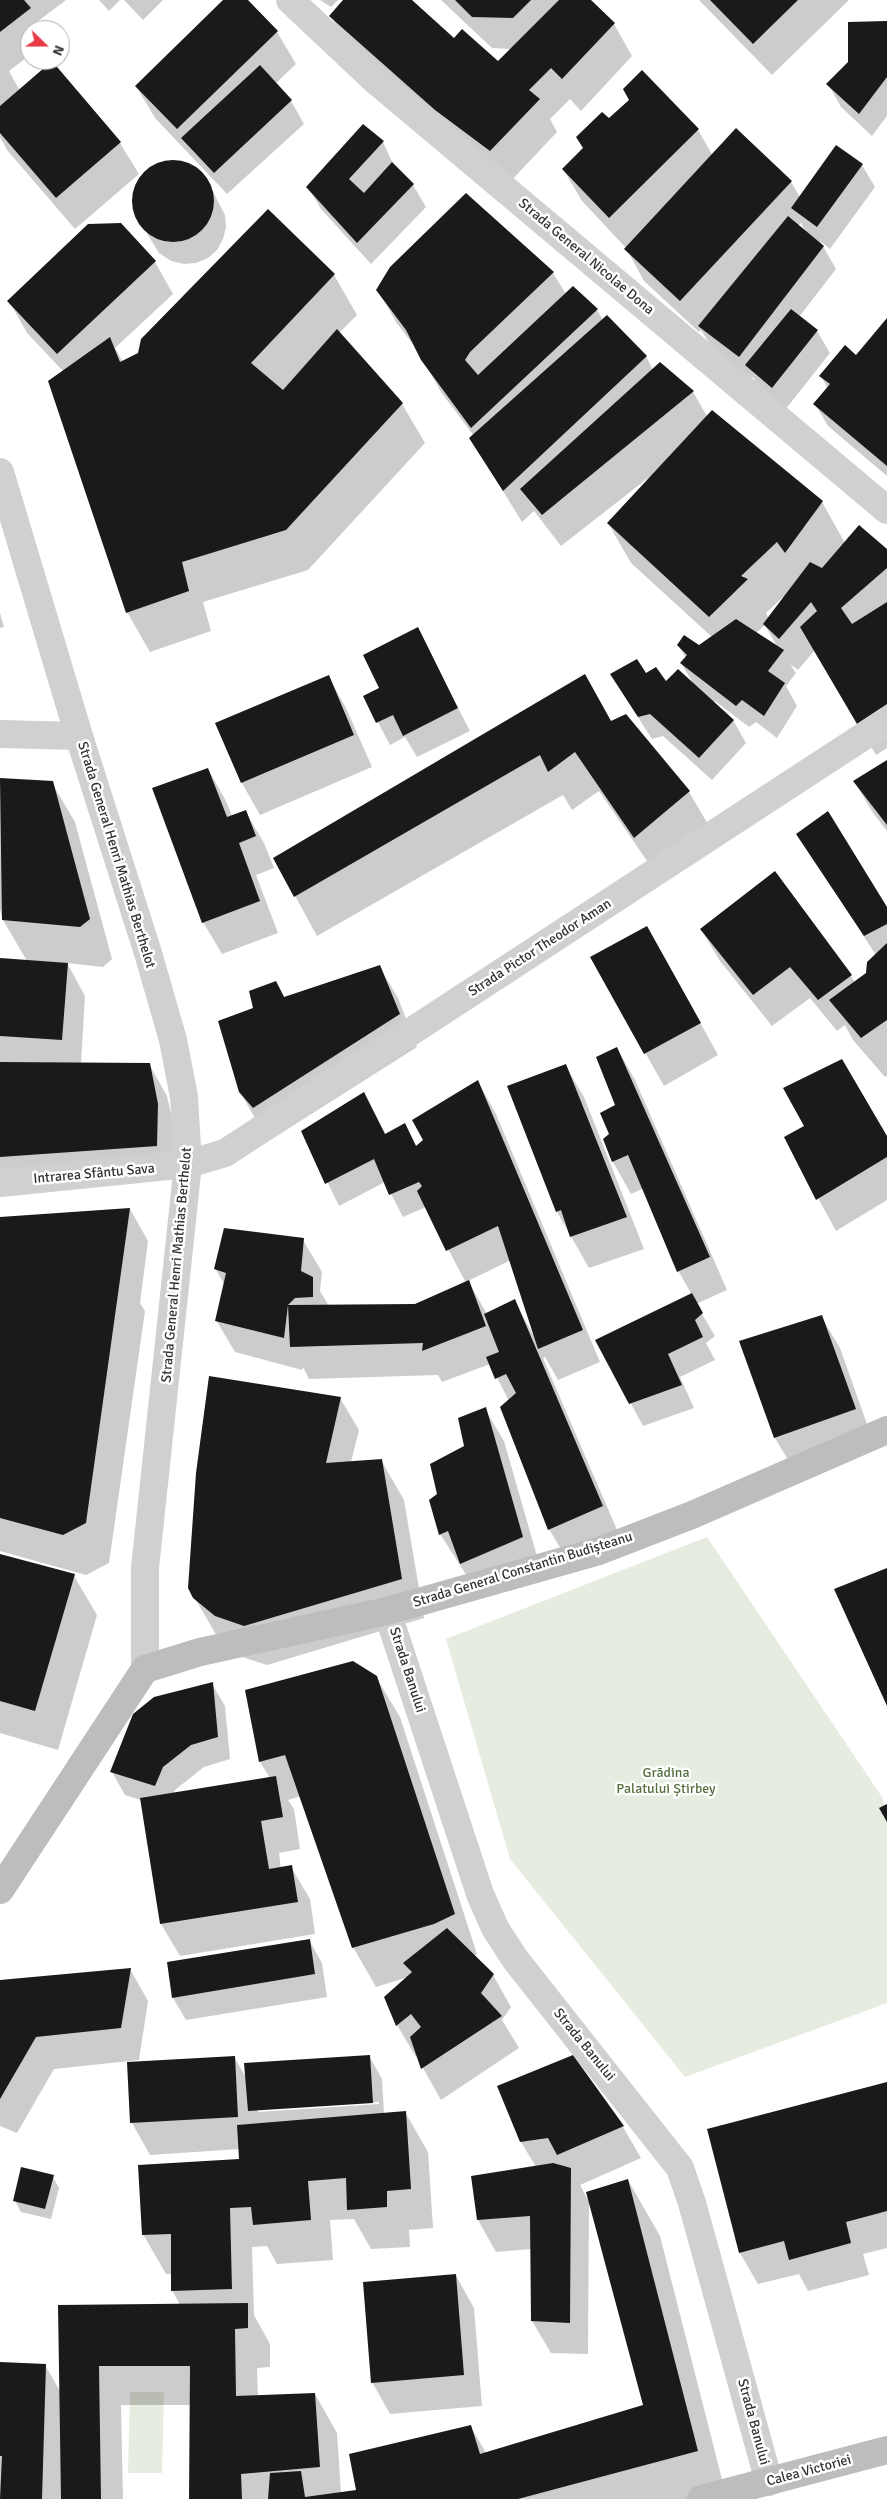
<!DOCTYPE html>
<meta charset="utf-8">
<style>
body{margin:0}
#map{position:relative;width:887px;height:2499px;overflow:hidden;background:#fff;font-family:Signika,sans-serif}
canvas{display:block}
.north{position:absolute;left:20px;top:20px;width:50px;height:50px;box-sizing:border-box;background:#fff;border:1px solid #adadad;border-radius:50%;rotate:112deg;font-size:14px;font-weight:700;line-height:20px;text-align:center;color:#333}
.north::after{content:'';display:block;margin:auto;width:18px;height:22px;background:#e63946;clip-path:polygon(50% 0,100% 100%,50% 72%,0 100%)}
</style>
<div id="map">
<canvas width="887" height="2499"></canvas>
<div class="north">N</div>
</div>
<script>
const ctx = document.querySelector('canvas').getContext('2d');
ctx.lineJoin = 'round';
function fill(path, color) { ctx.fillStyle = color; ctx.fill(path, 'evenodd'); }
function stroke(path, color, width, dash) { ctx.strokeStyle = color; ctx.lineWidth = width; ctx.lineCap = dash ? 'butt' : 'round'; ctx.setLineDash(dash || []); ctx.stroke(path); }
function drawText(font, color, halo, rows, align = 'center') {
  ctx.font = font + ' Signika,sans-serif'; ctx.lineWidth = 5; ctx.setLineDash([]); ctx.textBaseline = 'middle'; ctx.strokeStyle = halo; ctx.fillStyle = color; for (const [text, x, y, turn = 0] of rows) {
    ctx.save(); ctx.translate(x, y); ctx.rotate((+turn || 0) * Math.PI / 180); ctx.textAlign = isNaN(turn) ? turn : align; if (halo) ctx.strokeText(text, 0, 0); ctx.fillText(text, 0, 0); ctx.restore();
  }
}
const green = new Path2D(`
 M 707,1537 L 882,1797 L 887,1813 L 887,2003 L 685,2077 L 510,1859 L 446,1639 Z
 M 130,2392 L 164,2392 L 162,2473 L 128,2473 Z`);
const shadow = new Path2D(`
 M 0,0 L 66,0 L 37,22 L 42,30 L 30,30 L 30,55 L 9,71 L 20,91 L 120,143 L 139,174 L 75,229 L 7,150 L 0,137 Z
 M 99,0 L 120,0 L 109,11 Z
 M 124,0 L 163,0 L 143,20 Z
 M 225,0 L 247,0 L 277,32 L 296,64 L 275,84 L 291,101 L 304,124 L 227,194 L 155,118 L 136,86 Z
 M 320,0 L 338,0 L 331,7 Z
 M 345,0 L 410,0 L 454,40 L 498,63 L 511,49 L 492,48 L 441,0 L 589,0 L 614,24 L 632,56 L 581,111 L 570,99 L 550,119 L 557,132 L 509,183 L 349,48 L 331,16 Z
 M 699,0 L 849,0 L 772,75 Z
 M 887,23 L 887,116 L 872,136 L 841,107 L 828,84 Z
 M 609,120 L 698,130 L 713,156 L 736,130 L 791,182 L 800,197 L 862,165 L 875,187 L 830,249 L 820,241 L 836,269 L 799,317 L 817,331 L 830,353 L 785,410 L 759,387 L 753,377 L 752,379 L 713,349 L 701,330 L 699,332 L 644,281 L 626,248 L 582,201 L 563,169 ZM 801,223 L 806,232 L 798,226 Z
 M 383,142 L 394,166 L 413,185 L 426,207 L 371,264 L 321,209 L 308,187 Z
 M 174,161 L 187,164 L 199,171 L 207,180 L 225,215 L 226,227 L 223,239 L 217,250 L 208,258 L 196,263 L 184,264 L 171,261 L 159,253 L 138,219 L 134,206 L 134,192 L 139,180 L 149,170 L 161,164 Z
 M 466,195 L 553,273 L 566,294 L 573,288 L 597,310 L 603,320 L 646,356 L 653,370 L 660,364 L 693,392 L 707,416 L 822,502 L 845,543 L 887,551 L 887,748 L 876,755 L 815,650 L 798,670 L 790,664 L 796,673 L 786,686 L 797,706 L 777,738 L 756,722 L 749,727 L 715,701 L 713,703 L 733,720 L 746,743 L 712,780 L 663,736 L 652,739 L 625,697 L 645,675 L 666,683 L 693,683 L 681,663 L 686,658 L 678,645 L 699,647 L 712,637 L 631,563 L 608,523 L 657,471 L 561,546 L 534,511 L 522,522 L 471,439 L 474,436 L 441,392 L 418,351 L 396,322 L 378,290 ZM 785,595 L 769,619 L 766,613 ZM 765,625 L 778,648 L 756,633 Z
 M 155,262 L 173,294 L 115,348 L 123,362 L 334,275 L 357,315 L 339,333 L 402,404 L 425,443 L 308,570 L 203,602 L 211,631 L 150,652 L 127,612 L 63,371 L 27,333 L 9,301 Z
 M 887,320 L 887,476 L 828,426 L 815,404 L 828,389 L 821,376 L 856,357 Z
 M 0,613 L 4,627 L 0,628 Z
 M 417,629 L 470,731 L 417,757 L 405,737 L 390,745 L 364,696 L 380,688 Z
 M 328,676 L 346,708 L 372,767 L 260,815 L 242,783 L 217,724 Z
 M 626,715 L 689,792 L 712,831 L 658,877 L 599,791 L 572,810 L 563,795 L 317,936 L 275,859 Z
 M 887,762 L 887,831 L 873,813 L 854,781 Z
 M 208,769 L 226,801 L 232,816 L 245,811 L 264,843 L 274,868 L 256,875 L 278,933 L 222,954 L 203,922 Z
 M 0,780 L 52,783 L 75,822 L 112,959 L 103,967 L 67,963 L 85,996 L 81,1064 L 149,1064 L 167,1096 L 176,1137 L 175,1178 L 0,1190 L 0,959 L 27,961 L 3,920 L 0,909 Z
 M 797,834 L 887,909 L 887,1076 L 885,1077 L 853,1040 L 845,1025 L 837,1031 L 810,998 L 772,1026 L 720,961 L 701,929 L 774,872 L 855,982 L 868,973 L 876,955 Z
 M 592,958 L 665,959 L 718,1055 L 664,1086 Z
 M 379,966 L 398,998 L 417,1047 L 272,1139 L 259,1125 L 240,1092 L 255,1009 L 276,982 L 285,998 Z
 M 617,1048 L 635,1080 L 727,1290 L 696,1304 L 715,1336 L 706,1343 L 715,1360 L 680,1377 L 694,1408 L 643,1426 L 597,1340 L 692,1295 L 679,1272 L 644,1188 L 631,1194 L 613,1162 L 604,1140 L 611,1134 L 617,1105 Z
 M 565,1065 L 584,1097 L 644,1249 L 589,1268 L 557,1212 L 508,1087 Z
 M 478,1082 L 496,1114 L 600,1362 L 558,1380 L 545,1357 L 543,1358 L 621,1539 L 568,1561 L 549,1529 L 509,1401 L 490,1364 L 442,1382 L 438,1375 L 309,1379 L 303,1367 L 302,1370 L 235,1352 L 216,1320 L 224,1284 L 215,1268 L 303,1240 L 322,1272 L 320,1291 L 329,1306 L 415,1305 L 466,1283 L 426,1207 L 403,1217 L 385,1182 L 339,1206 L 303,1132 L 363,1093 L 386,1135 L 404,1125 L 417,1147 ZM 511,1260 L 534,1336 L 514,1301 L 487,1314 L 468,1281 Z
 M 785,1137 L 887,1138 L 887,1200 L 836,1231 Z
 M 130,1209 L 148,1241 L 140,1303 L 145,1311 L 109,1563 L 86,1575 L 0,1551 L 0,1218 Z
 M 821,1316 L 840,1348 L 873,1441 L 794,1470 L 775,1438 L 740,1342 Z
 M 340,1398 L 359,1430 L 351,1462 L 381,1460 L 404,1500 L 424,1618 L 267,1665 L 239,1656 L 218,1638 L 189,1588 Z
 M 485,1409 L 504,1441 L 541,1570 L 479,1595 L 440,1534 L 438,1495 Z
 M 0,1555 L 74,1576 L 97,1615 L 58,1750 L 0,1733 Z
 M 376,1677 L 400,1717 L 477,1954 L 473,1956 L 493,1975 L 511,2007 L 502,2020 L 519,2048 L 441,2100 L 423,2068 L 418,2055 L 416,2057 L 397,2025 L 385,1998 L 408,1977 L 376,1987 L 353,1947 L 301,1796 L 288,1800 L 294,1809 L 300,1849 L 279,1853 L 281,1869 L 291,1867 L 310,1899 L 315,1934 L 180,1956 L 161,1924 L 141,1800 L 125,1795 L 112,1772 L 212,1684 L 225,1706 L 230,1759 L 204,1767 L 175,1790 L 173,1794 L 270,1778 L 260,1762 L 246,1691 Z
 M 309,1940 L 322,1963 L 327,1997 L 186,2020 L 173,1998 Z
 M 130,1969 L 148,2001 L 139,2060 L 54,2069 L 17,2133 L 0,2126 L 0,1981 Z
 M 369,2056 L 382,2079 L 384,2114 L 405,2112 L 428,2152 L 433,2228 L 409,2230 L 410,2247 L 371,2249 L 354,2219 L 330,2220 L 333,2260 L 277,2264 L 267,2246 L 252,2247 L 254,2315 L 270,2344 L 270,2367 L 257,2368 L 258,2397 L 315,2394 L 337,2433 L 341,2493 L 358,2491 L 471,2427 L 486,2453 L 645,2406 L 589,2202 L 588,2354 L 551,2353 L 532,2321 L 532,2249 L 496,2252 L 478,2220 L 536,2167 L 521,2142 L 499,2087 L 573,2057 L 623,2127 L 641,2158 L 580,2185 L 588,2200 L 628,2180 L 660,2236 L 727,2499 L 190,2499 L 191,2405 L 121,2405 L 123,2499 L 0,2499 L 0,2363 L 45,2365 L 60,2391 L 180,2305 L 172,2290 L 172,2274 L 166,2274 L 143,2234 L 241,2160 L 240,2149 L 150,2155 L 132,2123 L 234,2057 L 247,2079 ZM 379,2102 L 379,2104 L 258,2112 L 258,2109 Z
 M 887,2083 L 887,2248 L 863,2254 L 869,2275 L 808,2291 L 799,2274 L 758,2284 L 740,2253 Z
 M 53,2177 L 59,2188 L 51,2219 L 21,2212 L 15,2201 Z
 M 456,2276 L 474,2308 L 482,2406 L 390,2414 L 372,2382 Z`);
const building = new Path2D(`
 M 0,0 L 24,0 L 31,8 L 0,32 Z
 M 223,0 L 248,0 L 278,31 L 177,129 L 135,86 Z
 M 343,0 L 412,0 L 454,38 L 462,29 L 498,61 L 559,0 L 591,0 L 615,23 L 562,79 L 551,68 L 529,90 L 540,99 L 490,151 L 435,110 L 329,16 Z
 M 455,0 L 531,0 L 513,18 L 472,17 Z
 M 710,0 L 798,0 L 753,44 Z
 M 887,21 L 887,77 L 859,114 L 826,84 L 848,62 L 848,22 Z
 M 52,61 L 121,142 L 56,198 L 0,133 L 0,106 Z
 M 260,65 L 292,100 L 214,173 L 181,138 Z
 M 642,70 L 699,129 L 609,218 L 562,169 L 583,148 L 576,137 L 602,112 L 609,118 L 629,100 L 623,89 Z
 M 363,124 L 384,141 L 349,179 L 364,193 L 392,162 L 414,184 L 357,243 L 306,187 Z
 M 736,128 L 792,181 L 680,301 L 624,249 Z
 M 836,145 L 863,164 L 817,227 L 791,208 Z
 M132 201a41 41 0 1 1 82 0a41 41 0 1 1-82 0Z
 M 466,193 L 554,272 L 470,352 L 465,360 L 478,375 L 573,286 L 598,309 L 471,428 L 421,360 L 406,330 L 376,290 L 390,267 Z
 M 268,209 L 335,274 L 251,363 L 283,390 L 337,329 L 403,403 L 286,530 L 182,562 L 189,591 L 126,613 L 48,381 L 110,337 L 120,362 L 138,353 L 141,339 Z
 M 788,216 L 824,246 L 739,357 L 698,326 Z
 M 121,223 L 156,261 L 57,354 L 7,301 L 88,224 Z
 M 791,309 L 818,330 L 772,388 L 745,365 Z
 M 607,315 L 647,356 L 503,491 L 469,438 Z
 M 887,318 L 887,466 L 813,404 L 830,384 L 819,376 L 845,345 L 856,355 Z
 M 660,362 L 694,391 L 542,515 L 520,489 Z
 M 712,410 L 823,501 L 785,553 L 777,542 L 741,576 L 748,579 L 709,617 L 607,523 Z
 M 859,525 L 887,549 L 887,568 L 841,608 L 852,624 L 887,602 L 887,704 L 857,724 L 800,627 L 817,611 L 811,602 L 779,639 L 763,624 L 810,562 L 822,568 Z
 M 736,619 L 784,650 L 768,671 L 785,683 L 764,716 L 742,700 L 736,706 L 680,663 L 687,655 L 677,645 L 684,635 L 699,645 Z
 M 418,627 L 458,708 L 403,736 L 393,715 L 376,723 L 363,696 L 379,688 L 363,655 Z
 M 637,659 L 646,673 L 656,667 L 666,681 L 678,669 L 734,720 L 699,758 L 650,714 L 638,717 L 610,674 Z
 M 585,674 L 611,721 L 626,714 L 690,791 L 634,838 L 575,752 L 548,772 L 540,755 L 294,897 L 273,858 Z
 M 329,675 L 354,735 L 241,783 L 215,723 Z
 M 887,760 L 887,825 L 853,781 Z
 M 208,768 L 227,817 L 246,810 L 256,836 L 239,843 L 260,901 L 202,923 L 152,788 Z
 M 0,778 L 53,781 L 90,919 L 80,927 L 2,920 Z
 M 828,811 L 887,907 L 887,924 L 864,936 L 796,834 Z
 M 775,871 L 852,975 L 818,1000 L 790,967 L 753,995 L 700,929 Z
 M 647,926 L 701,1023 L 644,1054 L 590,957 Z
 M 887,943 L 887,1020 L 861,1038 L 829,1000 L 866,973 L 867,962 Z
 M 0,958 L 68,963 L 62,1040 L 0,1036 Z
 M 380,965 L 400,1014 L 253,1108 L 239,1092 L 218,1021 L 253,1008 L 249,991 L 276,981 L 284,997 Z
 M 617,1047 L 710,1257 L 677,1272 L 628,1155 L 612,1162 L 603,1139 L 609,1134 L 600,1113 L 615,1105 L 596,1057 Z
 M 842,1059 L 887,1136 L 887,1157 L 816,1200 L 784,1137 L 804,1126 L 783,1088 Z
 M 0,1062 L 150,1063 L 158,1104 L 157,1146 L 0,1157 Z
 M 566,1064 L 627,1217 L 570,1237 L 561,1210 L 556,1212 L 507,1086 Z
 M 478,1080 L 583,1330 L 538,1349 L 498,1226 L 446,1251 L 417,1191 L 422,1186 L 419,1182 L 389,1195 L 374,1159 L 325,1184 L 301,1131 L 364,1092 L 385,1134 L 405,1123 L 416,1146 L 423,1140 L 412,1120 Z
 M 130,1208 L 86,1523 L 63,1535 L 0,1518 L 0,1217 Z
 M 224,1228 L 304,1238 L 301,1271 L 313,1277 L 313,1297 L 295,1298 L 288,1305 L 284,1338 L 215,1321 L 226,1273 L 214,1269 Z
 M 469,1280 L 486,1326 L 422,1351 L 423,1343 L 290,1347 L 288,1305 L 415,1304 Z
 M 692,1293 L 703,1313 L 695,1320 L 703,1337 L 668,1354 L 682,1385 L 629,1404 L 595,1340 Z
 M 515,1299 L 603,1506 L 548,1530 L 500,1407 L 516,1393 L 506,1374 L 495,1379 L 486,1357 L 499,1352 L 484,1314 Z
 M 822,1315 L 856,1409 L 774,1438 L 739,1341 Z
 M 209,1376 L 341,1397 L 326,1463 L 382,1459 L 402,1579 L 244,1626 L 215,1616 L 193,1598 L 188,1588 L 196,1473 Z
 M 486,1407 L 523,1537 L 460,1564 L 448,1531 L 439,1535 L 429,1500 L 437,1494 L 430,1464 L 464,1446 L 458,1418 Z
 M 0,1554 L 75,1574 L 35,1711 L 0,1701 Z
 M 887,1568 L 887,1706 L 834,1589 Z
 M 353,1661 L 377,1676 L 455,1914 L 434,1924 L 352,1948 L 285,1755 L 259,1762 L 245,1690 Z
 M 213,1682 L 218,1737 L 191,1745 L 163,1767 L 155,1786 L 110,1772 L 133,1714 L 154,1697 Z
 M 276,1776 L 283,1817 L 261,1821 L 269,1869 L 292,1865 L 298,1902 L 160,1924 L 140,1798 Z
 M 887,1804 L 887,1822 L 879,1808 Z
 M 447,1928 L 494,1974 L 481,1993 L 502,2016 L 421,2069 L 410,2037 L 421,2027 L 411,2014 L 396,2026 L 384,1997 L 412,1972 L 403,1963 Z
 M 310,1939 L 315,1974 L 172,1998 L 167,1962 Z
 M 131,1968 L 121,2028 L 36,2037 L 0,2099 L 0,1980 Z
 M 370,2055 L 373,2103 L 248,2111 L 244,2063 Z
 M 573,2055 L 624,2126 L 557,2155 L 548,2138 L 520,2142 L 497,2086 Z
 M 235,2056 L 238,2117 L 130,2123 L 127,2062 Z
 M 887,2082 L 887,2211 L 846,2222 L 851,2243 L 789,2260 L 784,2241 L 739,2253 L 707,2129 Z
 M 406,2111 L 411,2189 L 387,2191 L 387,2207 L 347,2210 L 346,2178 L 308,2181 L 311,2220 L 253,2225 L 251,2207 L 230,2208 L 232,2289 L 171,2291 L 171,2234 L 142,2235 L 138,2165 L 239,2159 L 237,2125 Z
 M 553,2163 L 571,2168 L 570,2323 L 531,2321 L 530,2216 L 477,2220 L 471,2176 Z
 M 21,2167 L 54,2175 L 45,2209 L 13,2201 Z
 M 628,2179 L 698,2451 L 518,2499 L 268,2499 L 270,2473 L 301,2471 L 305,2497 L 356,2490 L 349,2454 L 471,2425 L 480,2454 L 643,2405 L 586,2192 Z
 M 456,2274 L 464,2375 L 371,2383 L 363,2282 Z
 M 248,2303 L 248,2328 L 235,2329 L 236,2396 L 315,2393 L 320,2467 L 241,2474 L 242,2499 L 189,2499 L 190,2366 L 99,2366 L 101,2499 L 61,2499 L 58,2305 Z
 M 0,2362 L 46,2364 L 42,2499 L 0,2499 L 2,2456 L 0,2456 Z`);
const street = new Path2D(`
 M 290,0 L 375,80 L 887,510
 M 0,472 L 79,736 L 148,953 L 173,1040 L 184,1097 L 188,1164 L 145,1568 L 145,1669
 M 0,734 L 79,736
 M 0,1183 L 188,1164 L 225,1153 L 887,721
 M 387,1611 L 480,1894 L 495,1928 L 515,1959 L 680,2168 L 692,2203 L 769,2482`);
const secondary = new Path2D(`
 M 0,1890 L 145,1669 L 200,1652 L 387,1611 L 599,1551 L 692,1515 L 887,1430
 M 701,2499 L 887,2450`);
const streetNames = [
 ["Strada General Nicolae Dona",586,257,40],
 ["Strada General Henri Mathias Berthelot",116,855,73],
 ["Strada Pictor Theodor Aman",540,948,-33],
 ["Intrarea Sfântu Sava",94,1174,-5],
 ["Strada General Henri Mathias Berthelot",177,1265,-85],
 ["Strada General Constantin Budișteanu",523,1570,-17],
 ["Strada Banului",407,1670,72],
 ["Strada Banului",584,2045,51],
 ["Strada Banului",753,2422,75],
 ["Calea Victoriei",809,2471,-15]
];
const parkNames = [
 ["Grădina",666,1773],
 ["Palatului Știrbey",666,1789]
];
fill(green, '#e6ecdf');
fill(shadow, '#0003');
fill(building, '#1a1a1a');
stroke(street, '#d0d0d0', 28);
stroke(secondary, '#bdbdbd', 28);
drawText('14px', '#333', '#fff', streetNames);
drawText('14px', '#56703f', '#fff', parkNames);
</script>
